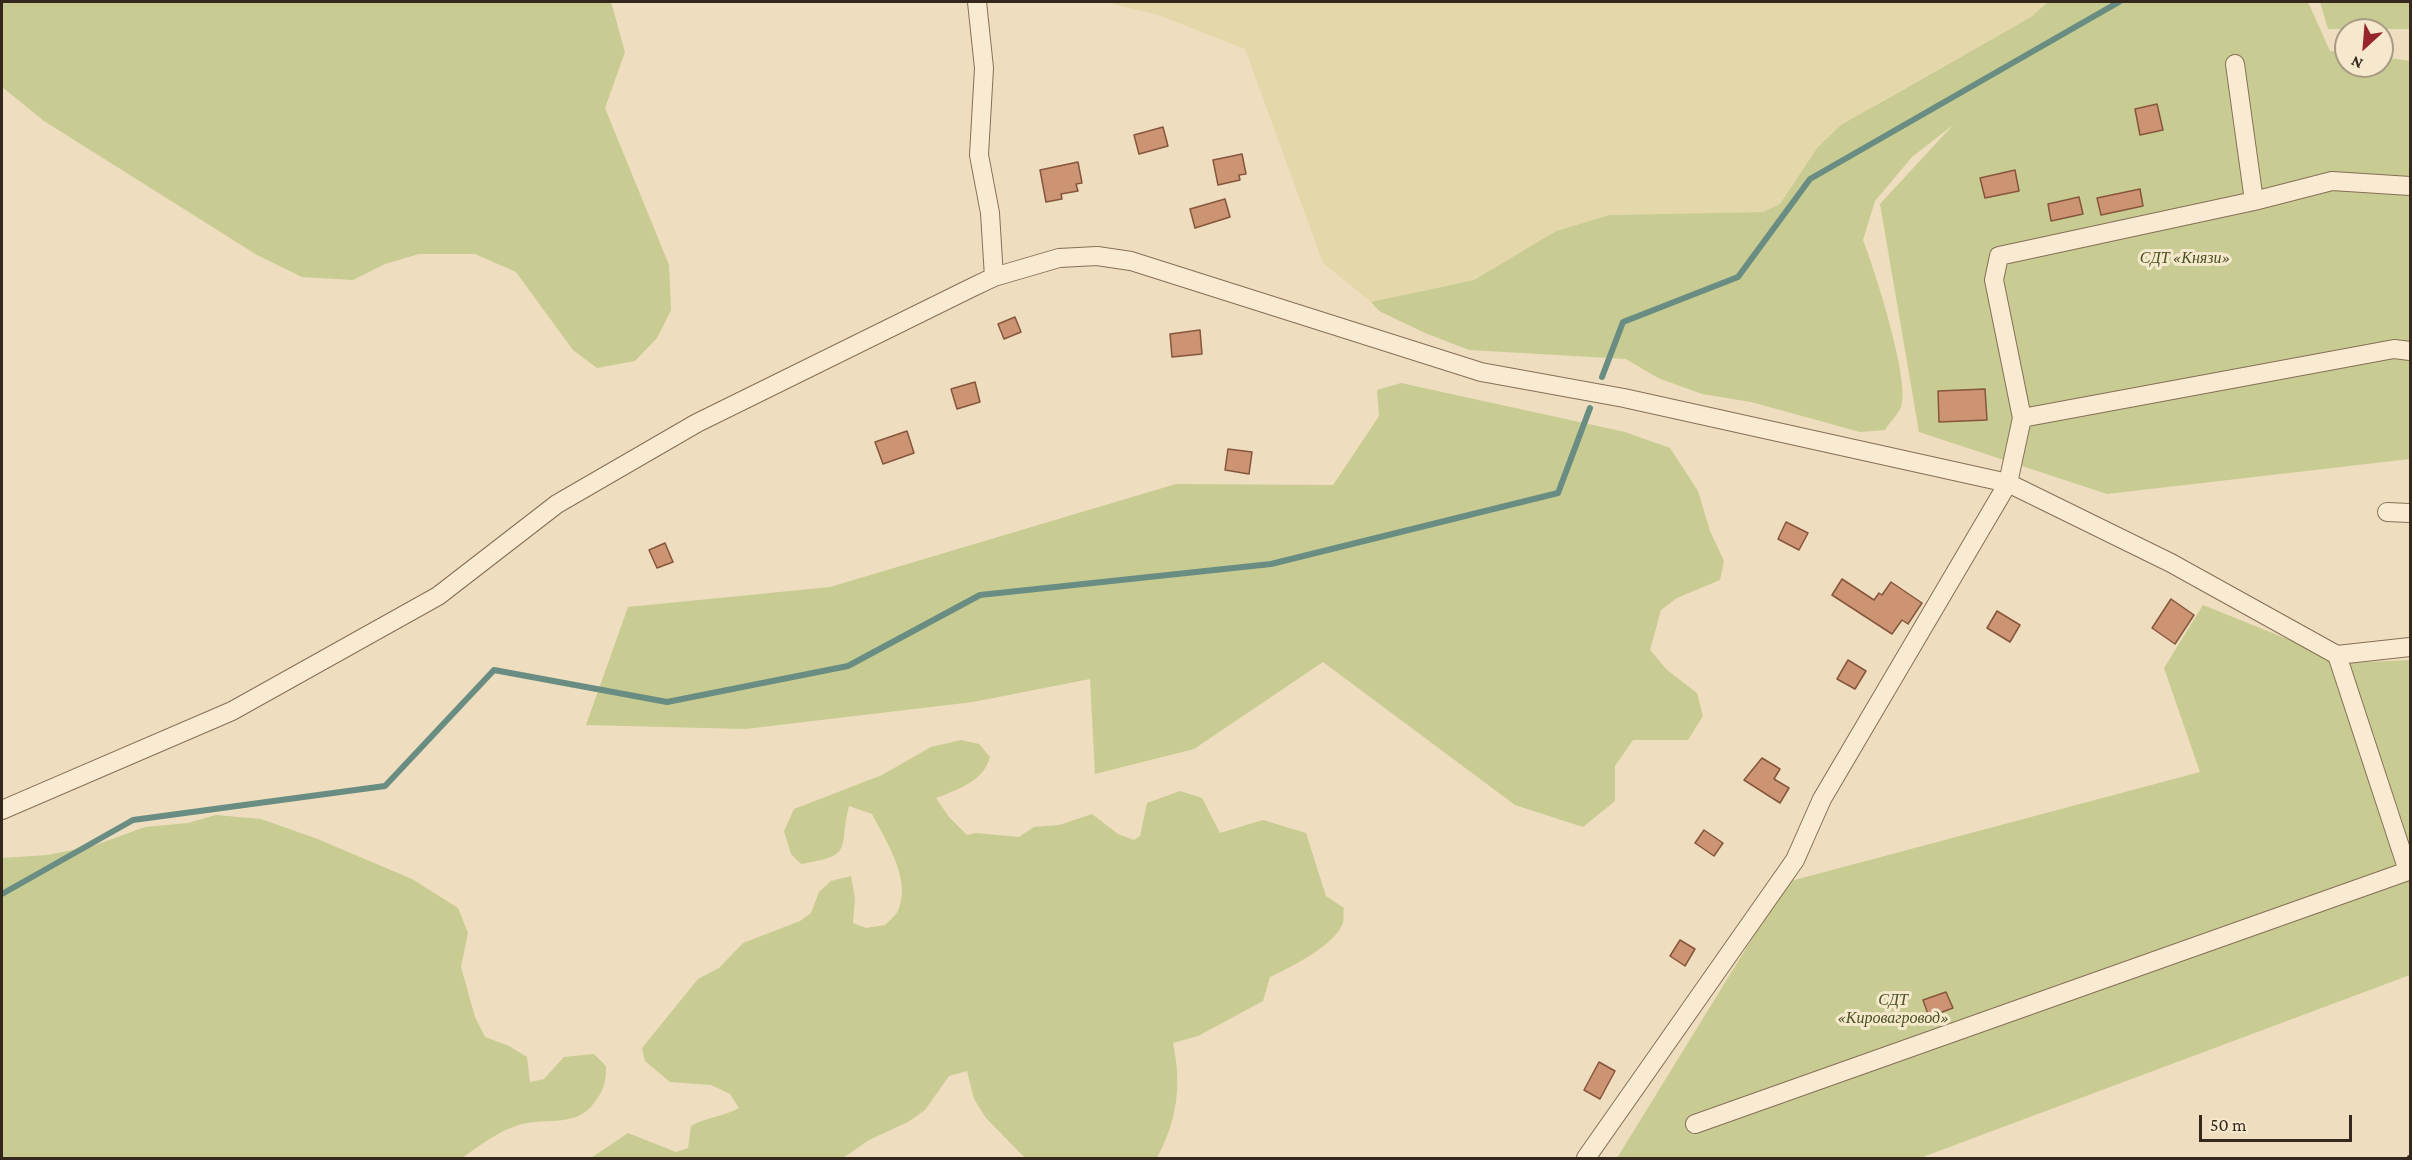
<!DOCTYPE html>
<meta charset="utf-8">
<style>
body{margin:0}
#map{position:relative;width:2412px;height:1160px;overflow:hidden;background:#eeddbe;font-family:"Crimson Pro",serif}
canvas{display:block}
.frame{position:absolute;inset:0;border:3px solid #35271c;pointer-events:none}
.north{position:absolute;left:2334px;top:18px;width:60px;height:60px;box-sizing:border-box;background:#f5e8cd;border:2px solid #a89b86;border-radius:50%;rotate:206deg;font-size:16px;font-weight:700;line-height:24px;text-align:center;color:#35271c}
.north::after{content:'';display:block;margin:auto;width:21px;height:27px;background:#96262c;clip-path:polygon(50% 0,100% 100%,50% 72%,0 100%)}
.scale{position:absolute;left:2199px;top:1115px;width:153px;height:27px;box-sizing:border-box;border:3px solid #35271c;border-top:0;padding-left:8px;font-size:18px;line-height:21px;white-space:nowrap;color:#35271c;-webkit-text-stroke:4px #f5e8cd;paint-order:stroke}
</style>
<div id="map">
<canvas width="2412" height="1160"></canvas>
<div class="frame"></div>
<div class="north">N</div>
<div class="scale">50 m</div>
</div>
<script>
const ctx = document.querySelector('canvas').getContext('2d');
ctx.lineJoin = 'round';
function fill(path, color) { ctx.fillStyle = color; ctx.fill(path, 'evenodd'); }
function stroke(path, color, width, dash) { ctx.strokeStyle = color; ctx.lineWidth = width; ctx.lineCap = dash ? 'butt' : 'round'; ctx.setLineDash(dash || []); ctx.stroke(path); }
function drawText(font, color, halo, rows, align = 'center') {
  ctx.font = font + ' "Crimson Pro",serif'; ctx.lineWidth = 6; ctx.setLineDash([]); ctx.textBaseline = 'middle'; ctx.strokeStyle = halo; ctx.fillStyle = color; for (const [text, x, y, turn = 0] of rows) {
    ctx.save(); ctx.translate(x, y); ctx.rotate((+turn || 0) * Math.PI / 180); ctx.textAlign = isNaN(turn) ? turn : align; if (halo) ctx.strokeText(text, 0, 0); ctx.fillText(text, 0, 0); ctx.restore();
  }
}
const farmland = new Path2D(`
 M 1105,2 L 2048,2 L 2031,17 L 1878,103 L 1817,148 L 1780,204 L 1763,212 L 1608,215 L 1556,231 L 1474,280 L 1371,302 L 1323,263 L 1245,49 L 1158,15 Z`);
const green = new Path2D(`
 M 2,2 L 611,2 L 625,52 L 605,108 L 669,265 L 671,310 L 657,338 L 635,361 L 597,368 L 573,350 L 516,272 L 475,254 L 419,254 L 385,264 L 353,280 L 302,277 L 257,255 L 44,121 L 2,87 Z
 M 2048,2 L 2308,2 L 2330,51 L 2346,53 L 2346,66 L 2382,66 L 2382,57 L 2410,61 L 2410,459 L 2107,494 L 1919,432 L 1880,204 L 1953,125 L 1912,157 L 1875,201 L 1863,240 C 1874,268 1911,382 1901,407 C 1898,415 1889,423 1885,430 L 1860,432 L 1751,402 L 1702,394 L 1658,378 L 1626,359 L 1469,350 L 1425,333 L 1379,311 L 1371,302 L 1474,280 L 1556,231 L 1609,215 L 1763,212 L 1780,204 L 1817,148 L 1841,125 L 2031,17 Z
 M 2320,2 L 2410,2 L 2410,29 L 2328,29 Z
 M 1401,383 L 1625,432 L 1670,448 L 1698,491 L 1710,531 L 1724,561 L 1720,580 L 1677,598 L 1661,610 L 1650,650 L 1667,670 L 1697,693 L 1703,716 L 1688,740 L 1633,740 L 1615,766 L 1615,801 L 1583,827 L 1515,805 L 1323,662 L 1194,749 L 1095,774 L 1090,679 L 973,702 L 745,729 L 586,725 L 628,607 L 830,587 L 1176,484 L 1333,485 L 1379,416 L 1377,390 Z
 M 2203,605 L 2347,663 L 2410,660 L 2410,975 L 1920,1158 L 1617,1158 L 1787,882 L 2200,772 L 2164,668 Z
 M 961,740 L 979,744 L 990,757 C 984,781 957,790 936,798 L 949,817 L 967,835 L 976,833 L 1019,837 L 1034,827 L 1059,825 L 1092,814 L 1118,834 L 1134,840 L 1140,836 L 1147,803 L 1180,791 L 1202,798 L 1220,833 L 1263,820 L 1306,833 L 1326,896 L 1344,908 C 1343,912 1344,919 1343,923 C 1334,946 1291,967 1270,977 L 1263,1001 L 1198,1036 L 1173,1043 C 1182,1086 1177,1120 1157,1158 L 1025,1158 L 986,1118 L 974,1099 L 967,1071 L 949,1076 L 925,1110 L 908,1122 L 869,1140 L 843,1158 L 591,1158 L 628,1133 L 676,1152 L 688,1148 L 691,1126 C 706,1117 723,1117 739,1108 L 730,1094 L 711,1085 L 670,1082 L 645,1061 L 642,1048 L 698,979 L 719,968 L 743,943 L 800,921 L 811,913 L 819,892 L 831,881 L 851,876 L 855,899 L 853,923 L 866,928 L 885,925 C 889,921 895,916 898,911 C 912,880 886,841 872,814 L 849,806 C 838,850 855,855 801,864 L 791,854 L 784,831 L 794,809 L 882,775 L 931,747 Z
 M 216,815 L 261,819 L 315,838 L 412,879 L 458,908 L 468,933 L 461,967 L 475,1017 L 485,1037 L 509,1046 L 527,1057 L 530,1082 L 544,1079 L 564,1057 L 594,1054 L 606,1066 C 606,1083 604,1090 594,1103 C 577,1127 548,1118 522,1124 C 499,1130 481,1145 462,1158 L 2,1158 L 2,858 L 47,855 L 93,846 L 145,827 L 188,823 Z`);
const stream = new Path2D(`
 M 1602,377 L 1623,322 L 1738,277 L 1810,179 L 2119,2
 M 2,894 L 133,820 L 385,786 L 494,670 L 667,702 L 848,666 L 980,595 L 1271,564 L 1558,493 L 1590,408`);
const building = new Path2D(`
 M 2157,104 L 2163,130 L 2140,135 L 2135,109 Z
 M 1163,127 L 1168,146 L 1139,154 L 1134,135 Z
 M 1242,154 L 1246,174 L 1239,175 L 1240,180 L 1218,185 L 1213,160 Z
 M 1078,162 L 1082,183 L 1076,184 L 1078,191 L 1061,194 L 1062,199 L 1046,202 L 1040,170 Z
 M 2015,170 L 2019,191 L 1985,198 L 1980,178 Z
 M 2140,189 L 2143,206 L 2101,215 L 2097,198 Z
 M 2079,197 L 2083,214 L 2051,221 L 2048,204 Z
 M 1225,199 L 1230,217 L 1195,228 L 1190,209 Z
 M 1015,317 L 1021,332 L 1004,339 L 998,324 Z
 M 1200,330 L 1202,354 L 1172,357 L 1170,334 Z
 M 975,382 L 980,402 L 957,409 L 951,389 Z
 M 1985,389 L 1987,420 L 1939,422 L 1938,391 Z
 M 907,431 L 914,453 L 883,464 L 875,442 Z
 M 1228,449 L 1252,452 L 1249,474 L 1225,470 Z
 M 1786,522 L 1808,533 L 1799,550 L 1778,539 Z
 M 665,543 L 673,562 L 657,568 L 649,550 Z
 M 1842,579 L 1874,600 L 1879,593 L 1882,595 L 1891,582 L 1922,603 L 1908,624 L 1902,620 L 1892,634 L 1832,595 Z
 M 2171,599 L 2194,615 L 2175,644 L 2152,628 Z
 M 1997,611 L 2020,625 L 2010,642 L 1987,628 Z
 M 1848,660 L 1866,671 L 1855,689 L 1837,679 Z
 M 1762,758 L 1780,769 L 1774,779 L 1789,788 L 1780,803 L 1744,780 Z
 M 1704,830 L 1723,843 L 1714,856 L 1695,843 Z
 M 1680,940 L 1695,949 L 1685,966 L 1670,956 Z
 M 1946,992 L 1953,1008 L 1929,1017 L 1923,1000 Z
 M 1599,1062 L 1615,1071 L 1600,1099 L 1584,1090 Z`);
const minor = new Path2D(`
 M 977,2 L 984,68 L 979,155 L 990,213 L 994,277
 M 2235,64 L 2254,201
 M 2022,418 L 2394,349 L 2410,351
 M 2387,512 L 2410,513
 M 2,810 L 232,711 L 438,596 L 557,504 L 697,423 L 973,287 L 994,277 L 1059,258 L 1097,256 L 1131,261 L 1481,372 L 1624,398 L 2008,483 L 2171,563 L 2337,655 L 2410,647
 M 1695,1124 L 2408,871 L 2337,655
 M 1586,1158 L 1795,860 L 1822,799 L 2008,483 L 2022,418 L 1994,280 L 1999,256 L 2254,201 L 2332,181 L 2410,186`);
const rail = new Path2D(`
 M 2408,1158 L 2410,1157`);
const parkNames = [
 ["СДТ «Князи»",2185,258],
 ["СДТ",1893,1000],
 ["«Кировагровод»",1893,1018]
];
fill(farmland, '#e4d8ab');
fill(green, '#c8cc92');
stroke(stream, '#698d82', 6);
fill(building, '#cd9473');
stroke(building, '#86563c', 1.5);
stroke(minor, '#866e57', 20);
stroke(minor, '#f9ebd1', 18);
stroke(rail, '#35271c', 4.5, [10, 10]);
drawText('italic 16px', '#485222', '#f5e8cd', parkNames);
</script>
